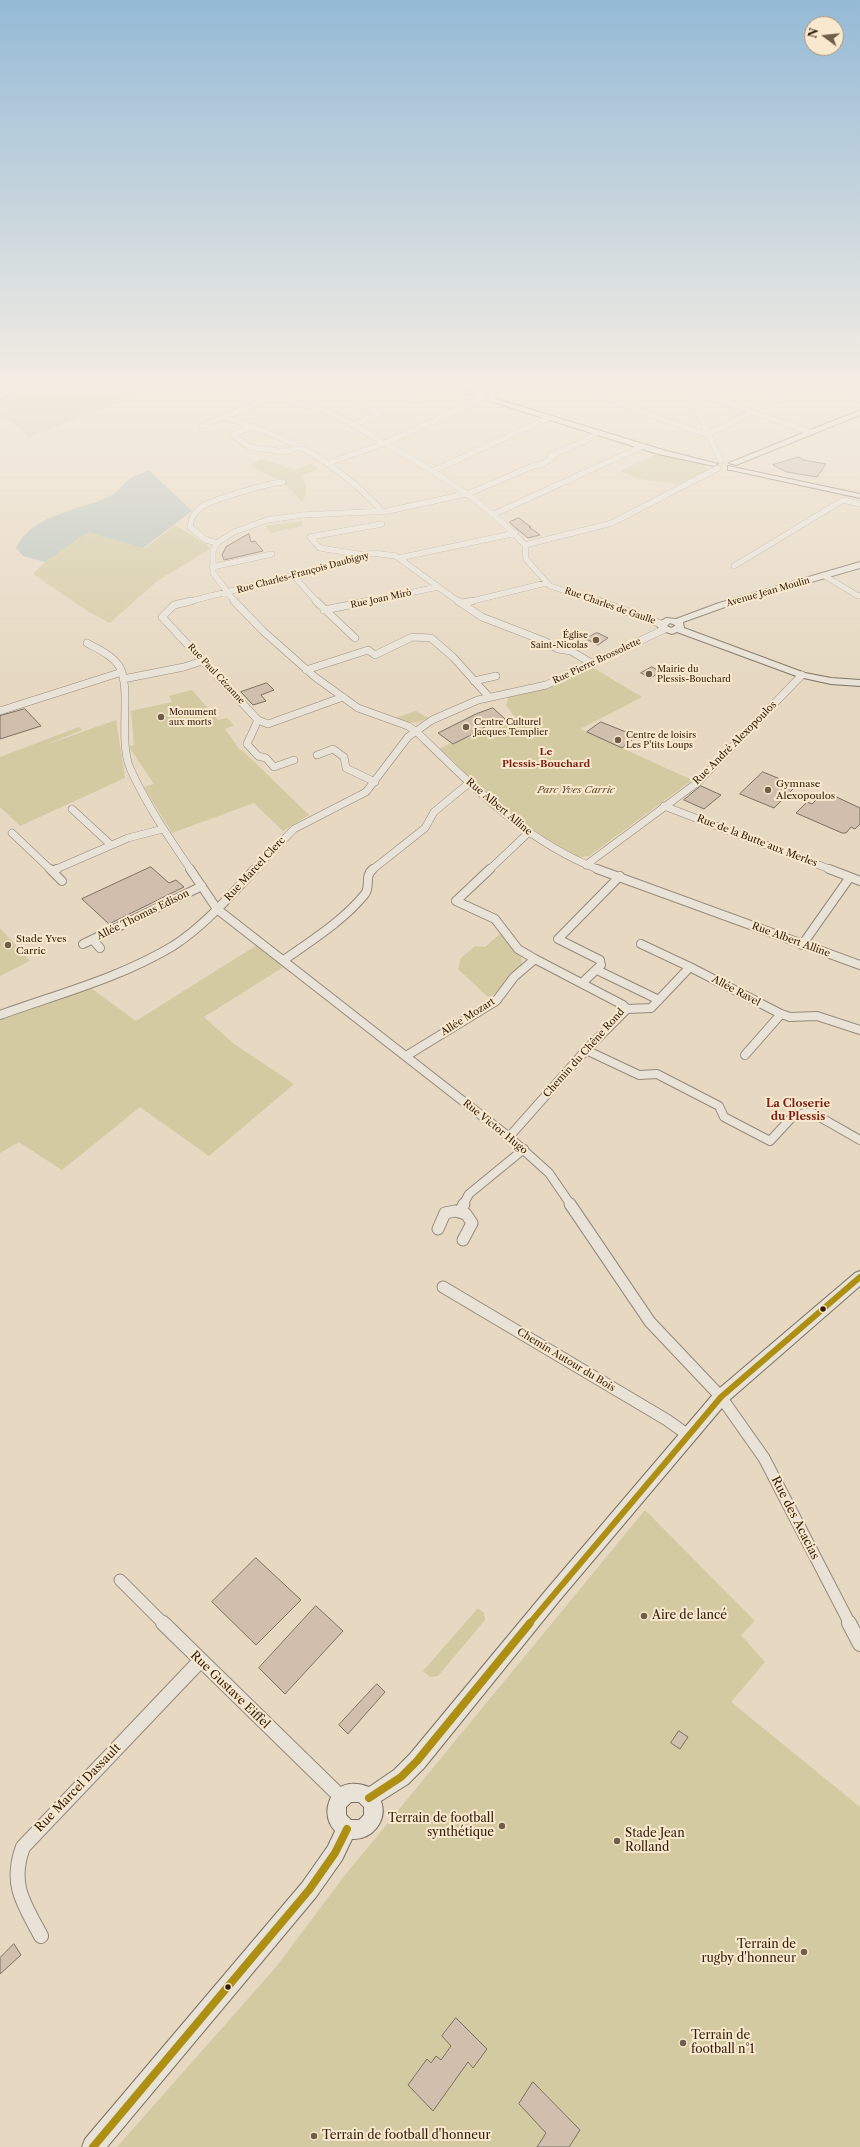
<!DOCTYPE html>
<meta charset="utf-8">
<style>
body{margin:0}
#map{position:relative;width:860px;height:2147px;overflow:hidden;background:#e6d8c1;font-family:"Libre Caslon Text",serif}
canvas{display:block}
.north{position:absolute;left:804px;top:16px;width:40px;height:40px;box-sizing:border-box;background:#f8e8cd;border:1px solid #a8967e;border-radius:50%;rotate:285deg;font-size:11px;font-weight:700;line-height:16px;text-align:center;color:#311c08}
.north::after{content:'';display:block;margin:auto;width:14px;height:18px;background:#705e49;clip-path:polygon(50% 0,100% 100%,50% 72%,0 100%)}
</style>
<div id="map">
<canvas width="860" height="2147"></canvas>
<div class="north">N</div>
</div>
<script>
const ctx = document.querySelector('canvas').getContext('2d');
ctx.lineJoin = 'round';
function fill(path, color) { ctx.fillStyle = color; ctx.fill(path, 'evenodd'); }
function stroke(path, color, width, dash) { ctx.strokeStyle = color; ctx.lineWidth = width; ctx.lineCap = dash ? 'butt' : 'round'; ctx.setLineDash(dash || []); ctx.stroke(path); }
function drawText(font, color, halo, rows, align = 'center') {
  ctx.font = font + ' "Libre Caslon Text",serif'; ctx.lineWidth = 4; ctx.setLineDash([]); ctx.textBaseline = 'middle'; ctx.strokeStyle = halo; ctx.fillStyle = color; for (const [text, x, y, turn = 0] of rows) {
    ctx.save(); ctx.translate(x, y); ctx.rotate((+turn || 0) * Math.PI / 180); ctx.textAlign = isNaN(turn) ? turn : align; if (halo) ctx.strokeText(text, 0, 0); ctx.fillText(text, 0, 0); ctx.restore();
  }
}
const green = new Path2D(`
 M 39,386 L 143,386 L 152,390 L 29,437 L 13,423 L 0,415 L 0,401 Z
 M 658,453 L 705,465 L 708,470 L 679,484 L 639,479 L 620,471 Z
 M 261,459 L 276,463 L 294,470 L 311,464 L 319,469 L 301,476 C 308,485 308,493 302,502 L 283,482 L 249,466 Z
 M 302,521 L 302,526 L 271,533 L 265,526 Z
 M 175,525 L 207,545 L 210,549 L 157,581 L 110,623 L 89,612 L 33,574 L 45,562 L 88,531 L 145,548 Z
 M 592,667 L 642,697 L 580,729 L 692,780 L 589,856 L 579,857 L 550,842 L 470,782 L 452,765 L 456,763 L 439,749 L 449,744 L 520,720 L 517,720 L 506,705 L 509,696 Z
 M 192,690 L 218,720 L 227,718 L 234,725 L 225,729 L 240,750 L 242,750 L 309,815 L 283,831 L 254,803 L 172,833 L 144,787 L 154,784 L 131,750 L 130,746 L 134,745 L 131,711 L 172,702 L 169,696 Z
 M 416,711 L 428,718 C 415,725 409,723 395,718 Z
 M 116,720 L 125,778 L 20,826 L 0,807 L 0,757 L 79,727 L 82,730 L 43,746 Z
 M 0,928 L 30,961 L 0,976 Z
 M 501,933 L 521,956 L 522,964 C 512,973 499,992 489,998 L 458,969 L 461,958 L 475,946 L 485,947 Z
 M 257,945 L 285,966 L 204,1017 L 234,1044 L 294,1084 L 209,1156 L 140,1107 L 62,1170 L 19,1142 L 0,1153 L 0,1020 L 91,988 L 136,1021 Z
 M 645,1510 L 755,1621 L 741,1635 L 765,1662 L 731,1702 L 860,1807 L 860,2147 L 117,2147 L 276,1967 L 345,1875 Z
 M 478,1608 L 484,1613 L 485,1620 L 438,1676 L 430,1677 L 423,1671 Z`);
const water = new Path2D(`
 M 149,470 L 192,511 L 143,548 L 88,532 L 45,562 L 23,556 L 16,548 C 33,512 83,511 114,494 C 120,490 124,483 129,479 C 135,475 143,473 149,470 Z`);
const building = new Path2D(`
 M 799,457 L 803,460 L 826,464 L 817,477 L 787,472 L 773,465 Z
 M 519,518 L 531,527 L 529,527 L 540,535 L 528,538 L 510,523 L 510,522 Z
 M 249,534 L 251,542 L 255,541 L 263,551 L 224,560 L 222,555 L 226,547 Z
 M 596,633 L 598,633 L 608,638 L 598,645 L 586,639 Z
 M 652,667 L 661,672 L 650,678 L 641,673 Z
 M 267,683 L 274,690 L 261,695 L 266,701 L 253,705 L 241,692 Z
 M 493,708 L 505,719 L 482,726 L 485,728 L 453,744 L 438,733 L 476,714 Z
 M 25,709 L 41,726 L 0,739 L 0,716 Z
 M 601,722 L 626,732 L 628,730 L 638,735 L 622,748 L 587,732 Z
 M 763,772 L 785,781 L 784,782 L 795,787 L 774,808 L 740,794 Z
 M 701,786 L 721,795 L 704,809 L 684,800 Z
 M 830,794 L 860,808 L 860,824 L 855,829 L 851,827 L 846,833 L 842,833 L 796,813 L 807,802 L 812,804 L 819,797 L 825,799 Z
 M 151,867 L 169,883 L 176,880 L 184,887 L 109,924 L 82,899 Z
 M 256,1558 L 301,1600 L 256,1645 L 212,1602 Z
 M 316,1606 L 343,1631 L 285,1694 L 259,1668 Z
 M 377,1684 L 385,1692 L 348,1734 L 339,1725 Z
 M 679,1731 L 688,1737 L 680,1749 L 671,1743 Z
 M 14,1944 L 21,1955 L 0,1974 L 0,1958 Z
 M 456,2018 L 487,2049 L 473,2068 L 468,2062 L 433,2111 L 408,2085 L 427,2059 L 431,2063 L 436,2056 L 441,2060 L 451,2046 L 442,2036 Z
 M 533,2082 L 580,2130 L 569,2147 L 537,2147 L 546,2133 L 519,2104 Z`);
const streetFar4 = new Path2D(`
 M 222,386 C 256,397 292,399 325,411 C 345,418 363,431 381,441 C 434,471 484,500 525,545 L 526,559 L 550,586 L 601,602
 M 402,386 L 393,392 L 415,401
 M 572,386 L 699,432 L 707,433 L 719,429 L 800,386
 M 828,386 L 860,397
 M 683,387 L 692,387 L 697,391 L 685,393 L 679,389 Z
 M 696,392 L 809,432
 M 690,394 L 721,461
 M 476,396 L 482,393 L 484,386
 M 259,397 L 284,386
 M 490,400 L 493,396 L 491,395 L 508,386
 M 224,417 C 292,439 334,459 383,512
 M 353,425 L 380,413 L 360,405
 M 202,426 L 268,399
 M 253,426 L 233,435 L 249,447 L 285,452 L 302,446
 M 550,456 L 587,440 L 597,433
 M 331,462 L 385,443 L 484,398
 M 435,470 L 548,418
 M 494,514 L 643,446
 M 217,543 L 206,540 L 190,527 C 191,520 194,512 200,508 C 210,500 269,483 283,482
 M 525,545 L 612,523 L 718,468
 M 364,555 L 320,548 L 310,537 L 382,524
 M 399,558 L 516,533
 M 734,566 L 843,500 L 860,504
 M 212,567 L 272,554
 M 293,575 L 317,602
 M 825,576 L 858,596 L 860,595
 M 187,602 L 343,563 L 372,553 L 396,556 L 459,602
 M 235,602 L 213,573 L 213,551 L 217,543 L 234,532 L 267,520 L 303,515 L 388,511 L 470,493 L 533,466 L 543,464 L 555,455
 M 365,602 L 438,587
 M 468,602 L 546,583`);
const streetFar3 = new Path2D(`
 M 191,601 L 174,605 L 162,617 L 258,720 L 268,724 L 343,697
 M 234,601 L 263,631 L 315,677 L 358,708 L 408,726 L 417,732 C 471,785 527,843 600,870
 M 316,601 L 355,638
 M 458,601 L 482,617 L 544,641 L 558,649 L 571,651 L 591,663
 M 598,601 L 661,624
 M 463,603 L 472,601
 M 324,610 L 370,601
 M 87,643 C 98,649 112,655 119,666 C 132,686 118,740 130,768 C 146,804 169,838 191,870
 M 306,670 L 368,650 L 375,655 L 412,637 L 431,638 L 453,657 L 489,697
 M 123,679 L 184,667 L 202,661
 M 474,681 L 496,676
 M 0,711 L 122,672
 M 258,720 L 247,744 L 258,756 L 266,758 L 274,767 L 294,760
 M 317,755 L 333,749 L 344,757 L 346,768 L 375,782
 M 664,806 L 832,870
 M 72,809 L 111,845
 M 12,833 L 51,870
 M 586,865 L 698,782 L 802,675
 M 54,870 L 128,838 L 163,829
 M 254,870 L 294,829 L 366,792 L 408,737 L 432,720 L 478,700 L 546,685 L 665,629
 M 372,870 L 425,828 L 434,812 L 469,783
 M 489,870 L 528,833`);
const streetFar2 = new Path2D(`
 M 50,869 L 52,871 L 57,869
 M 190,869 L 217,909 L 509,1137 L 549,1173 L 571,1205
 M 597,869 L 860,965
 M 829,869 L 850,877
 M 52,871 L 62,881
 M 93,940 L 100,948
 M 83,944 L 202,886
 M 641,944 L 690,967
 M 802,945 L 850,877 L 860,881
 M 284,960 C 312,940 343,921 365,894 C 371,886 364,876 373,869
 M 597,970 L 659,1000
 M 582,983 L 601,965 L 600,960 L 558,939 L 620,876
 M 627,1009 L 651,1008 L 690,967 L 781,1014 L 790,1017 L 817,1016 L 860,1030
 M 0,1015 C 58,994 120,978 173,946 C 204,926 230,896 255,869
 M 586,1050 L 639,1075 L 657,1074 L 719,1106 L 724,1117 L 770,1141 L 794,1115 L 811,1112 L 860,1140
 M 745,1055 L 781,1014
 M 406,1056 L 496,1001 L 514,977 L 535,959 L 518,949 L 495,919 L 456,901 L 490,869
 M 509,1137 L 586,1050 L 627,1009 L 623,1005 L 535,959
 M 463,1205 L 469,1194 L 524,1149`);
const streetFar1 = new Path2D(`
 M 570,1204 L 650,1322 L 721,1397 L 764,1458 L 850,1624
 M 460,1212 L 464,1204
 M 438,1229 L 445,1213 L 455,1211 L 466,1214 L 472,1223 L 463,1240
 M 443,1287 L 667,1420 L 688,1435
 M 120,1580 L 164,1624`);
const street = new Path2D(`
 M 163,1623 L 342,1798
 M 849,1623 L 860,1644
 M 41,1936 C 24,1904 9,1884 23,1847 L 200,1661`);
const secondary = new Path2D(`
 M 442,386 L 454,386 L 663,450 L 718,464 L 714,466 L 658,454 Z
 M 860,410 L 860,415 L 736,465 L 729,463 Z
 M 728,466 L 860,494 L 860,498 L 731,470 L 728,470 Z
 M 860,562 L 860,568 L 725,607 L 683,622 L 684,628 L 805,673 L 831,678 L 860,680 L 860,686 L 831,684 L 799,677 L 677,632 L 672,634 L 660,630 L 656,624 L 666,618 L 676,619 L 719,603 ZM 670,623 L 675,625 L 675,626 L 671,628 L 667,626 Z
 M 860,1271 L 860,1286 L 727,1402 L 559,1601 L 424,1768 L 408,1784 L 381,1801 C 388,1821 372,1840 352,1839 L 342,1860 L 316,1897 L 107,2147 L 82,2147 L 85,2139 L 302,1883 L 328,1846 L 335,1831 C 325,1820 325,1805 334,1792 C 344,1782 356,1782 369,1787 L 394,1770 L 410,1754 L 547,1589 L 715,1392 L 855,1273 ZM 351,1802 L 359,1802 L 364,1807 L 364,1815 L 359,1820 L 351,1820 L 346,1815 L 346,1807 Z`);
const highway = new Path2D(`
 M 16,386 L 29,386 L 0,400 L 0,393 Z`);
const bus1Far1 = new Path2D(`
 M 529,1624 L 721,1397 L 860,1277`);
const bus1 = new Path2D(`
 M 369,1798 L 401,1777 L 417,1761 L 530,1623
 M 93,2147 L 309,1890 L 335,1853 L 347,1829`);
const markers = [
 [596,640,4,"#705e49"],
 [649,674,4,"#705e49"],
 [161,717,4,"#705e49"],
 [466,727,4,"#705e49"],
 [618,740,4,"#705e49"],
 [768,790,4,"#705e49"],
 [8,945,4,"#705e49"],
 [823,1309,3.5,"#311c08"],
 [644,1616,4,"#705e49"],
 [502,1826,4,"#705e49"],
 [617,1841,4,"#705e49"],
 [804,1952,4,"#705e49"],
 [228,1987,3.5,"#311c08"],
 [683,2043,4,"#705e49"],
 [314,2136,4,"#705e49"]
];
const farStreetnames = [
 ["Rue Charles-François Daubigny",303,573,-15],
 ["Avenue Jean Moulin",768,592,-16],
 ["Rue Joan Mirò",381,599,-12],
 ["Rue Charles de Gaulle",610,606,19],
 ["Rue Pierre Brossolette",597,661,-25],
 ["Rue Paul Cézanne",216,674,47]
];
const farPoinames = [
 ["Église",588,635,"right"],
 ["Saint-Nicolas",588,645,"right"],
 ["Mairie du",657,669],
 ["Plessis-Bouchard",657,679],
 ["Monument",169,712],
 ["aux morts",169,722],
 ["Centre Culturel",474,722],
 ["Jacques Templier",474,732],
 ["Centre de loisirs",626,735],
 ["Les P'tits Loups",626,745]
];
const streetNames = [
 ["Rue André Alexopoulos",735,743,-45],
 ["Rue Albert Alline",499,807,40],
 ["Rue de la Butte aux Merles",757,841,21],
 ["Rue Marcel Clerc",255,869,-47],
 ["Allée Thomas Edison",143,915,-26],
 ["Rue Albert Alline",791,940,20],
 ["Allée Ravel",736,991,28],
 ["Allée Mozart",468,1017,-32],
 ["Chemin du Chêne Rond",584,1053,-48],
 ["Rue Victor Hugo",495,1127,39],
 ["Chemin Autour du Bois",566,1360,31]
];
const farQuarternames = [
 ["Le",546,752],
 ["Plessis-Bouchard",546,764]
];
const poiNames = [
 ["Gymnase",776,784],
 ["Alexopoulos",776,796],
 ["Stade Yves",16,939],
 ["Carric",16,951]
];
const parkNames = [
 ["Parc Yves Carric",576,790]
];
const neighbourhoodNames = [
 ["La Closerie",798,1104],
 ["du Plessis",798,1117]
];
const nearStreetnames = [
 ["Rue des Acacias",795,1518,63],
 ["Rue Gustave Eiffel",230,1690,44],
 ["Rue Marcel Dassault",78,1788,-46]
];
const nearPoinames = [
 ["Aire de lancé",652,1616],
 ["Terrain de football",494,1819,"right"],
 ["synthétique",494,1833,"right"],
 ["Stade Jean",625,1834],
 ["Rolland",625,1848],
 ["Terrain de",796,1945,"right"],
 ["rugby d'honneur",796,1959,"right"],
 ["Terrain de",691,2036],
 ["football n°1",691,2050],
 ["Terrain de football d'honneur",322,2136]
];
fill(green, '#d3caa1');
fill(water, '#b6c2ba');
fill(building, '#d0bfad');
stroke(building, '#7b7162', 1);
stroke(streetFar4, '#958a7b', 6);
stroke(streetFar3, '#958a7b', 8);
stroke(streetFar2, '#958a7b', 10);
stroke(streetFar1, '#958a7b', 13);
stroke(street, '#958a7b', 16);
stroke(secondary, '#7b7162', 2);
stroke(highway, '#7b7162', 2);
stroke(streetFar4, '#e9e2d7', 5.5);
stroke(streetFar3, '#e9e2d7', 7);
stroke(streetFar2, '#e9e2d7', 8);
stroke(streetFar1, '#e9e2d7', 11);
stroke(street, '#e9e2d7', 14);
fill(secondary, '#e9e2d7');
fill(highway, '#ddd2c2');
stroke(bus1Far1, '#ad8f14', 6);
stroke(bus1, '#ad8f14', 8);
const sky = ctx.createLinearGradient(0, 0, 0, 687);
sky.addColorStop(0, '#94bad6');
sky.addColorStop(0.56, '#f4ede3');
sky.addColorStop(1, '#f4ede300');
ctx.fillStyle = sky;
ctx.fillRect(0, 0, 860, 687);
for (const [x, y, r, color] of markers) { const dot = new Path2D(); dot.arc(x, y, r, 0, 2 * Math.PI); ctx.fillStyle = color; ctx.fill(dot); stroke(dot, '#f8e8cd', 1.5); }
drawText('9px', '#311c08', '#f8e8cd', farStreetnames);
drawText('9px', '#311c08', '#f8e8cd', farPoinames, 'left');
drawText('10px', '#311c08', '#f8e8cd', streetNames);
drawText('bold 10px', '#7a1f14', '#f8e8cd', farQuarternames);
drawText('10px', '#311c08', '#f8e8cd', poiNames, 'left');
drawText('italic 10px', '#5d4d2e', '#f8e8cd', parkNames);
drawText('bold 11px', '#7a1f14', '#f8e8cd', neighbourhoodNames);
drawText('12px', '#311c08', '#f8e8cd', nearStreetnames);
drawText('12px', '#311c08', '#f8e8cd', nearPoinames, 'left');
</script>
